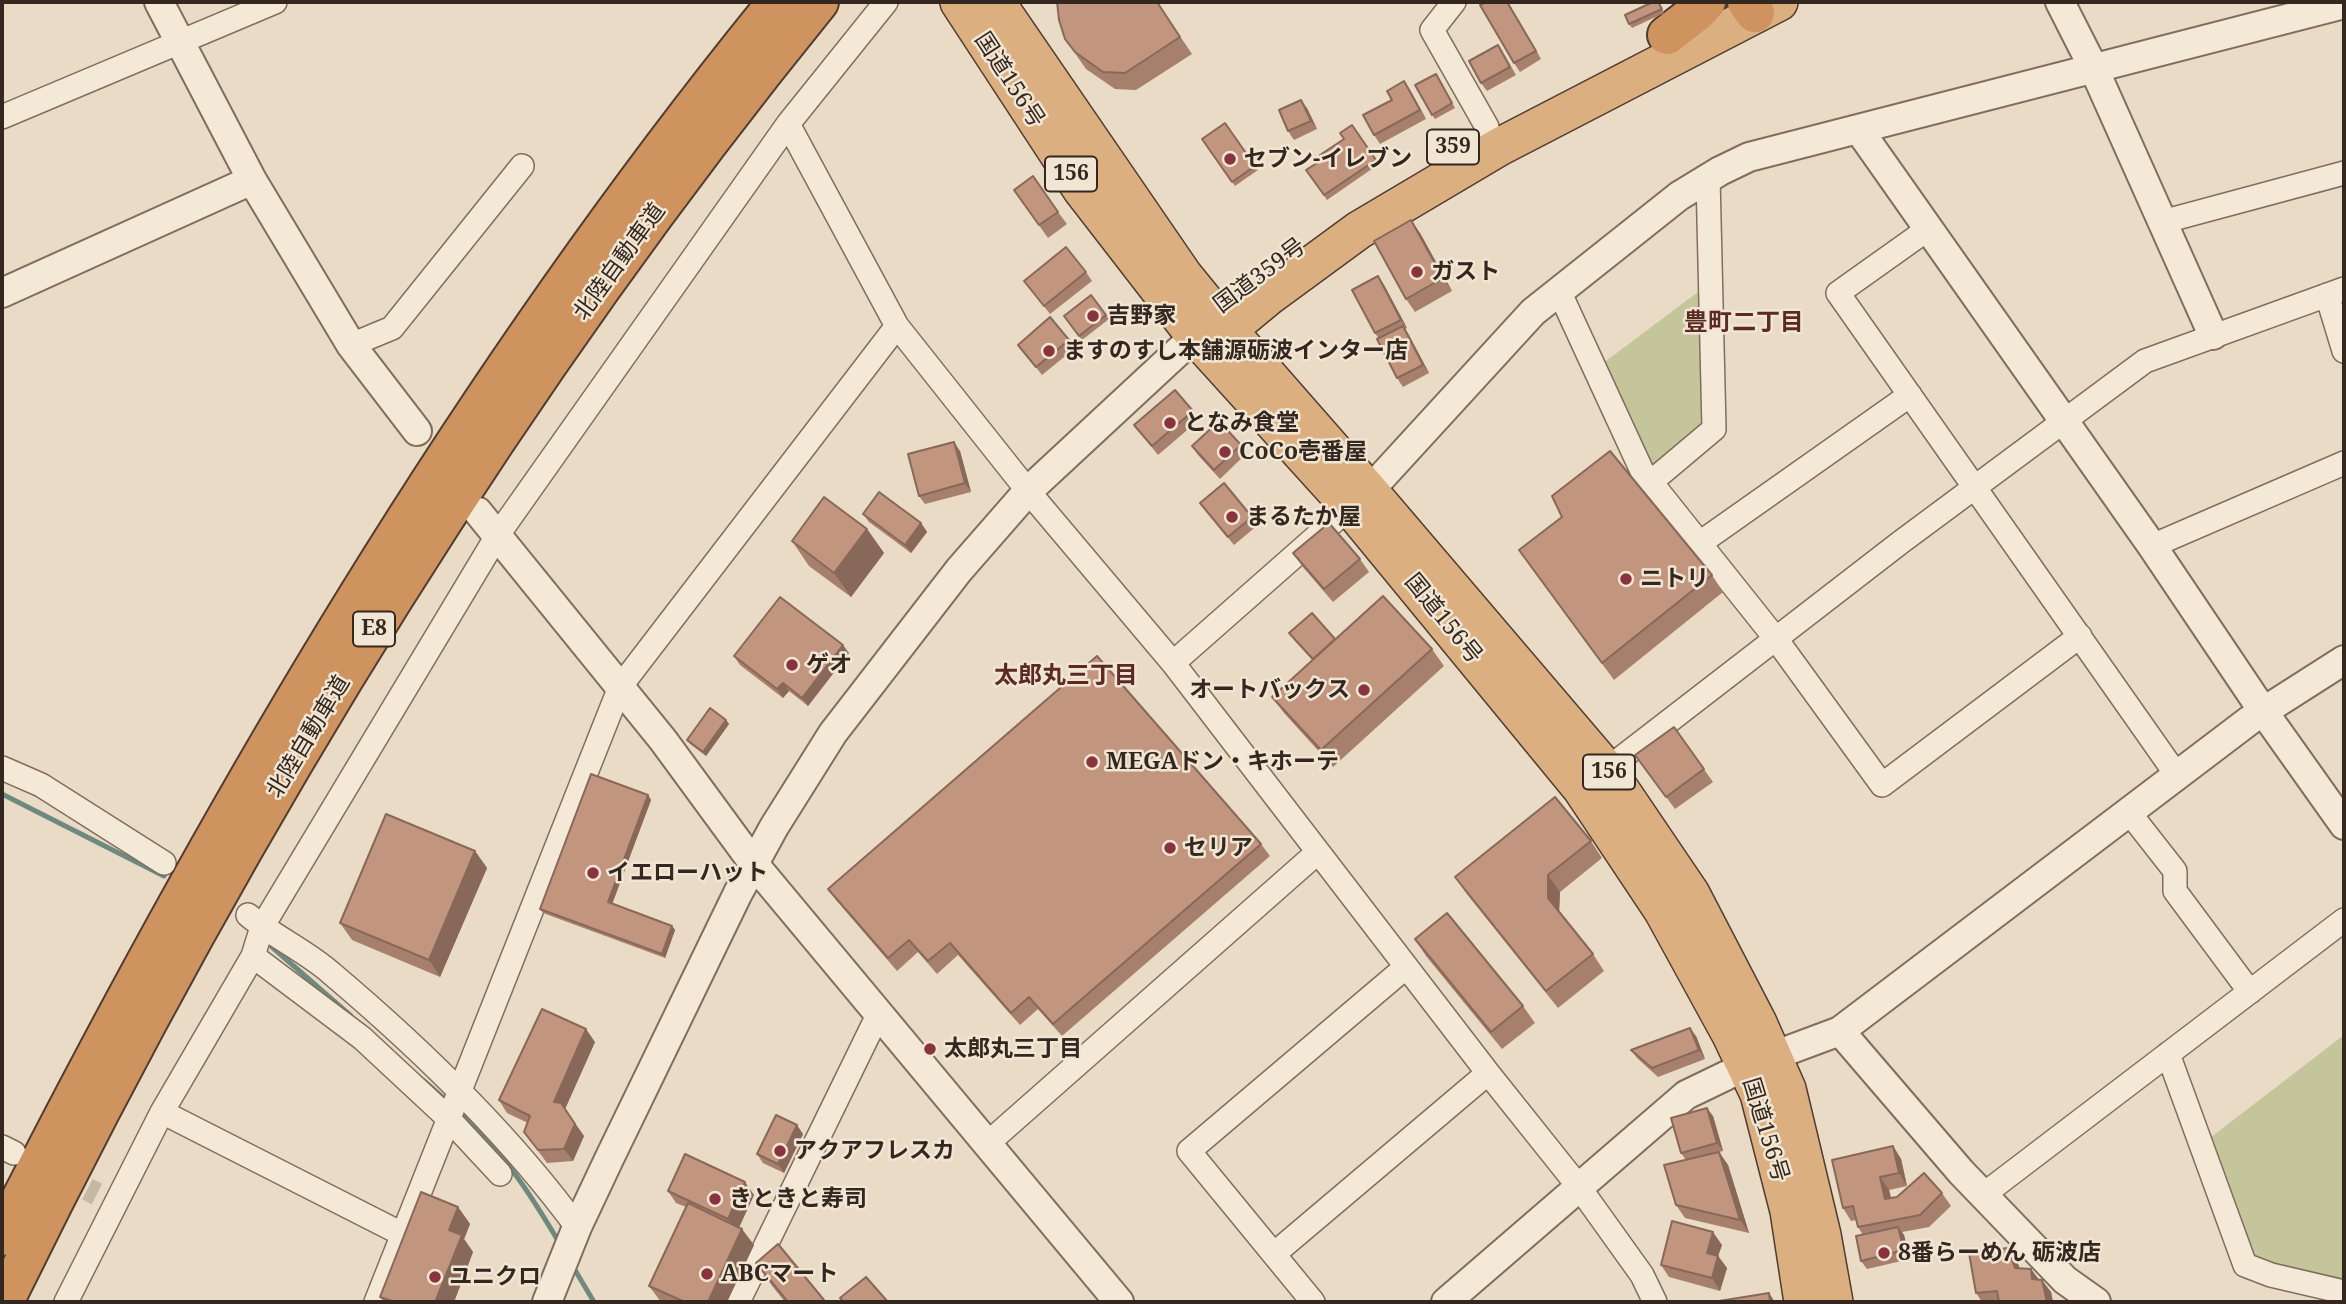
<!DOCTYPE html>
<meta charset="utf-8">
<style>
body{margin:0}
#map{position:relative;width:2346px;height:1304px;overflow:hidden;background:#e9dbc5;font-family:"Noto Serif",serif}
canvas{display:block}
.frame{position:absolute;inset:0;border:4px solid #33271f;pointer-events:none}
</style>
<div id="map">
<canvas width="2346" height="1304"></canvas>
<div class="frame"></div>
</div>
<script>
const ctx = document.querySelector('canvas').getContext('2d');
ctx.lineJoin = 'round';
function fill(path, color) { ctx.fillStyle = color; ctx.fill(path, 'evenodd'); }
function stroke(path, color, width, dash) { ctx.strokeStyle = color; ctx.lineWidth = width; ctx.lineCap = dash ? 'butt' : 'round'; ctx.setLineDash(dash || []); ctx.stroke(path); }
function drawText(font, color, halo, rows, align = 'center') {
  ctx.font = font + ' "Noto Serif","Noto Sans JP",serif'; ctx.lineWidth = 5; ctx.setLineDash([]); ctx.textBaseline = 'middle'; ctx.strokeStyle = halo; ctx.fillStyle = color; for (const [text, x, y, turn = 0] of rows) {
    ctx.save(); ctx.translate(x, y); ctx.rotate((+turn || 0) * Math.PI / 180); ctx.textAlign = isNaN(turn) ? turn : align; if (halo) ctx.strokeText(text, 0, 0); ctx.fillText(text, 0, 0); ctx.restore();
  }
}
const green = new Path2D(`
 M 1702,289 L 1710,426 L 1651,475 L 1602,364 Z
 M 2344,1035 L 2344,1288 L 2249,1261 L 2206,1141 Z`);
const stream = new Path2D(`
 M 2,794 L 164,876
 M 272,947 L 351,1016
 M 424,1081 L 448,1102
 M 458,1111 C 501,1148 531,1195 560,1244
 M 572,1265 L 594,1302`);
const minorTunnel = new Path2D(`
 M 57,1174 L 97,1194`);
const minor = new Path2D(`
 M 1454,2 L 1432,30 L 1487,127
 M 2,117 L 275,2
 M 788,124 L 886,2
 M 2162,222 L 2344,173
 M 1928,229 L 1838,293 L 2176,774
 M 1559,291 L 1642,471 L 1776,639 L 1882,785 L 2080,636
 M 2327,295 L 2344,351
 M 351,345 L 392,328 L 522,166
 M 1651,482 L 1714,429 L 1708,178
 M 1700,543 L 1910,395
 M 2152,546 L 2344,463
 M 1173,663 L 1350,507
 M 2,768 L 41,785 L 164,863
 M 1598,776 L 1901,542 L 2145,361 L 2344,289
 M 2128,811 L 2175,871 L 2175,891 L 2250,992
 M 248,915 C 274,937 306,951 331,973 C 421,1049 508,1133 577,1227
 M 253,956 L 362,1038 L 448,1118 L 500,1174
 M 2168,1054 L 2245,1265 L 2271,1275 L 2344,1292
 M 162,1112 L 402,1234
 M 988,1143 L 1318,852
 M 2,1147 L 14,1153
 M 1983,1195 L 2344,920
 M 1274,1254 L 1488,1073
 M 66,1302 L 162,1112 L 253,956 L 262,927 L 497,536 L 788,124 L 897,326 L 1028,491 L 1173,663 L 1488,1073 L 1579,1187 L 1642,1275 L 1655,1302
 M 376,1302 L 620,687 L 897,326
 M 738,1302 L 879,1013
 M 1313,1302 L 1189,1151 L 1406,967`);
const tertiary = new Path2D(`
 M 159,2 L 252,180 L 351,345 L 417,431
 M 2060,2 L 2094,69 L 2213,335
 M 1859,130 L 2152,546 L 2263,711 L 2344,825
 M 2,293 L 252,180
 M 1369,491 L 1533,312 L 1679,196 L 1720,171 L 1749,157 L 2344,4
 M 478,512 L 663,740 L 754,864 L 1119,1302
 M 1840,1031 L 2250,720 L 2344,660
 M 547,1302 L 577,1227 L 610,1157 L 738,893 L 774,827 L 833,733 L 959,570 L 1028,491 L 1195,336
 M 1446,1302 L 1686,1095 L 1746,1066 L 1840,1031 L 1961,1172 L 2065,1280 L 2096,1302`);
const trunk = new Path2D(`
 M 959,2 L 1082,190 L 1195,336 L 1350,507 L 1581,788 L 1663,911 L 1731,1035 L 1759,1094 L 1789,1211 L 1803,1302
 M 996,2 L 1184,276 L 1228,330 L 1369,491 L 1607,770 L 1691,894 L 1758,1023 L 1787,1089 L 1822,1235 L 1834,1302
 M 1203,335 L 1228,330 L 1269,296 L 1359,230 L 1499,147 L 1779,2`);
const motorway = new Path2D(`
 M 1747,2 L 1755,13
 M 1667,35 L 1698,11 L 1706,2
 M 2,1236 C 222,802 469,380 777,2
 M 4,1302 C 229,842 495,400 819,2`);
const wall = new Path2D(`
 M 1157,2 L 1192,54 L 1136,90 L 1115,89 L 1086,69 L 1065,39 Z
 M 1486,2 L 1508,2 L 1541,59 L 1520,72 L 1514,63 Z
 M 1660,4 L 1664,13 L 1632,28 L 1629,24 Z
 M 1504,54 L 1516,75 L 1487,91 L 1481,83 Z
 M 1436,74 L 1455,108 L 1435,119 L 1432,115 Z
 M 1410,90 L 1426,119 L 1380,144 L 1374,135 Z
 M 1307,108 L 1317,129 L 1294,140 L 1288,131 Z
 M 1225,123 L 1258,170 L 1235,186 L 1202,139 Z
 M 1352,125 L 1379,164 L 1327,200 L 1306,170 L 1323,159 L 1344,139 Z
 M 1014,190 L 1058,212 L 1067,224 L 1048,238 Z
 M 1420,233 L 1452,291 L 1415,312 L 1406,299 Z
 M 1086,272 L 1092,281 L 1050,314 L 1024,281 Z
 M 1378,276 L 1384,285 L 1407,328 L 1405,329 L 1429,373 L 1403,387 L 1397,378 L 1379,339 L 1375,333 Z
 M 1091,295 L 1109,319 L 1082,340 L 1064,316 Z
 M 1069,340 L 1075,348 L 1042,375 L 1018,345 Z
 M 1193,411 L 1199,420 L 1158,455 L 1134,425 Z
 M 1241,445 L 1247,453 L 1220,479 L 1198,455 L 1192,446 Z
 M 960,451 L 971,492 L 925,504 L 919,496 Z
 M 1200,503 L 1252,517 L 1258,525 L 1234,545 Z
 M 863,514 L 921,523 L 927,532 L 911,553 L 869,522 Z
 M 867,529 L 884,553 L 851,597 L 809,566 L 792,541 Z
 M 1293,553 L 1360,559 L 1369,572 L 1333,602 L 1302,566 Z
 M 1530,566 L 1712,575 L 1723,592 L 1614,680 Z
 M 1289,633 L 1335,639 L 1432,649 L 1444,666 L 1333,767 L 1284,713 L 1272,697 L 1312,660 L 1295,641 Z
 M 849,653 L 808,706 L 789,691 L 783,698 L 740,665 L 734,656 Z
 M 726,720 L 729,724 L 706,756 L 690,744 L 687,740 Z
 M 1674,727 L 1713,782 L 1675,809 L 1635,755 Z
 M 648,795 L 651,800 L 612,904 L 672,926 L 675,930 L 665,958 L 543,913 L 540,909 Z
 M 1591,841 L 1602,858 L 1560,892 L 1559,912 L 1593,954 L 1604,971 L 1558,1008 L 1466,893 L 1455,877 Z
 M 1261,844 L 1270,856 L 1062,1036 L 1038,1009 L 1020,1025 L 958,955 L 937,974 L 918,952 L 897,971 L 837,901 L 828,889 Z
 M 475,851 L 487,868 L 440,977 L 352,940 L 340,923 Z
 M 1415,939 L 1523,1006 L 1535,1023 L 1502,1049 L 1426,956 Z
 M 1696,1036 L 1705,1059 L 1658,1077 L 1637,1058 L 1631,1050 Z
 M 595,1042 L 565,1109 L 584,1136 L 573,1161 L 547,1163 L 524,1132 L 528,1123 L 507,1113 L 499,1100 Z
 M 1713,1116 L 1723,1151 L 1719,1152 L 1728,1165 L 1749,1233 L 1685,1218 L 1676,1205 L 1686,1160 L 1681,1153 Z
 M 803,1134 L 784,1173 L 763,1163 L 757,1154 Z
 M 1893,1146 L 1901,1159 L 1907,1186 L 1889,1190 L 1891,1198 L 1942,1193 L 1951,1206 L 1929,1227 L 1902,1232 L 1904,1235 L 1910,1259 L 1867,1269 L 1861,1261 L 1863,1235 L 1858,1227 L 1856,1220 L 1851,1221 L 1843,1208 Z
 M 668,1191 L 754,1195 L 739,1227 L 754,1245 L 727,1302 L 661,1302 L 649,1286 L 686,1207 L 676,1203 Z
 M 458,1207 L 470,1224 L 464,1239 L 473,1252 L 454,1302 L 384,1302 L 380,1297 Z
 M 778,1244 L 826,1302 L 785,1302 L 773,1287 L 756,1263 Z
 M 1722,1245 L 1718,1256 L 1727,1268 L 1720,1291 L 1669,1277 L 1661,1265 Z
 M 2017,1261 L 2019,1268 L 2031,1269 L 2039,1280 L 2051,1292 L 2053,1302 L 1982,1302 L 1976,1293 Z`);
const shadedWall = new Path2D(`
 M 1507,2 L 1508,2 L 1541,59 L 1536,51 Z
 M 1404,81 L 1410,90 L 1426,119 L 1420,110 Z
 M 1301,100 L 1307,108 L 1317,129 L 1311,121 Z
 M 1411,220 L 1420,233 L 1452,291 L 1443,278 Z
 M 1378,276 L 1384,285 L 1407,328 L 1401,320 Z
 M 1403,326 L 1409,335 L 1429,373 L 1423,365 Z
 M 954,442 L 960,451 L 971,492 L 965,483 Z
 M 921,523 L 927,532 L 911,553 L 905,545 Z
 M 867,529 L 884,553 L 851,597 L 834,573 Z
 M 843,645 L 849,653 L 808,706 L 802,698 Z
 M 783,683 L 789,691 L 783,698 L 777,689 Z
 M 726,720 L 729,724 L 706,756 L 703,752 Z
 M 648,795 L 651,800 L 611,907 L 608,902 Z
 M 475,851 L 487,868 L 440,977 L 429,960 Z
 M 1548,875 L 1560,892 L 1559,914 L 1548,898 Z
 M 672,926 L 675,930 L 665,958 L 662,954 Z
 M 1690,1028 L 1696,1036 L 1705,1059 L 1699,1050 Z
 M 586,1029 L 595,1042 L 565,1109 L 584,1136 L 573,1161 L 564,1149 L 554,1102 Z
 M 1707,1108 L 1713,1116 L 1723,1151 L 1717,1143 Z
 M 797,1125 L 803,1134 L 784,1173 L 778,1164 Z
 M 1893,1146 L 1901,1159 L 1907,1186 L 1899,1173 Z
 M 1719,1152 L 1728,1165 L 1749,1233 L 1740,1220 Z
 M 1880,1177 L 1889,1190 L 1894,1211 L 1885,1199 Z
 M 745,1182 L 754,1195 L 737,1232 L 728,1219 Z
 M 458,1207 L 470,1224 L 464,1239 L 473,1252 L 454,1302 L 435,1302 L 449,1230 Z
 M 1898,1227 L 1904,1235 L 1910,1259 L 1904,1250 Z
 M 742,1229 L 754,1245 L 727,1302 L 708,1302 Z
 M 1713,1232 L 1722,1245 L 1718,1256 L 1727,1268 L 1720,1291 L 1712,1278 L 1707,1253 Z
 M 2008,1248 L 2017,1261 L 2024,1280 L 2015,1268 Z
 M 2031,1269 L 2040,1281 L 2032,1279 Z
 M 2042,1280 L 2051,1292 L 2053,1302 L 2047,1302 Z
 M 1769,1293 L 1775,1302 L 1770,1302 Z`);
const building = new Path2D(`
 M 1057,2 L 1157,2 L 1180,37 L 1125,73 L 1103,72 L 1075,52 L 1065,39 L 1059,20 Z
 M 1486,2 L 1507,2 L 1536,51 L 1514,63 L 1480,5 Z
 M 1653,2 L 1658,2 L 1662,9 L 1629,24 L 1625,15 Z
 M 1498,45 L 1510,67 L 1481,83 L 1469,61 Z
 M 1436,74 L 1452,103 L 1432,115 L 1415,85 Z
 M 1404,81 L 1420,110 L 1374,135 L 1363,115 L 1392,100 L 1387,91 Z
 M 1301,100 L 1311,121 L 1288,131 L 1279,110 Z
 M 1225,123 L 1255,166 L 1232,182 L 1202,139 Z
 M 1352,125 L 1376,160 L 1324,195 L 1306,170 L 1323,159 L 1320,155 L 1344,139 L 1340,133 Z
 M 1033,176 L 1058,212 L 1039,225 L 1014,190 Z
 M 1411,220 L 1443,278 L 1406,299 L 1374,241 Z
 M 1066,247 L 1086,272 L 1044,306 L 1024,281 Z
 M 1378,276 L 1401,320 L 1375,333 L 1352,290 Z
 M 1091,295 L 1106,315 L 1079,336 L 1064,316 Z
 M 1050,317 L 1069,340 L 1036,367 L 1018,345 Z
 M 1403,326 L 1423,365 L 1397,378 L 1377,339 Z
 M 1175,390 L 1193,411 L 1152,446 L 1134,425 Z
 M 1219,421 L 1241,445 L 1214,470 L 1192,446 Z
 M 954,442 L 965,483 L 919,496 L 908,454 Z
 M 1610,451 L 1712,575 L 1602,663 L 1519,550 L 1562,517 L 1552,496 Z
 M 1224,483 L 1252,517 L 1228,537 L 1200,503 Z
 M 879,492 L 921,523 L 905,545 L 863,514 Z
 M 824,497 L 867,529 L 834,573 L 792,541 Z
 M 1329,523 L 1360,559 L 1324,589 L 1293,553 Z
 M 1383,596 L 1432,649 L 1321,750 L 1272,697 Z
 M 780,597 L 843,645 L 802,698 L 783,683 L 777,689 L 734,656 Z
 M 1312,613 L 1335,639 L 1313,659 L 1289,633 Z
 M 1097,656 L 1261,844 L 1053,1024 L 1029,997 L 1011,1013 L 950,943 L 928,961 L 909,940 L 888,958 L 828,889 Z
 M 710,708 L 726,720 L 703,752 L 687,740 Z
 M 1674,727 L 1704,769 L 1666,797 L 1635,755 Z
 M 591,774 L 648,795 L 608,902 L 672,926 L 662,954 L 540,909 Z
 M 1555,797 L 1591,841 L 1548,875 L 1548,898 L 1593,954 L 1546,991 L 1455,877 Z
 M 386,814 L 475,851 L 429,960 L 340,923 Z
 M 1447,913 L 1523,1006 L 1491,1032 L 1415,939 Z
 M 542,1009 L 586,1029 L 554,1102 L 561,1103 L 575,1124 L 564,1149 L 538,1150 L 524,1132 L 530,1116 L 499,1100 Z
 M 1690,1028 L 1699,1050 L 1652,1068 L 1631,1050 Z
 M 1707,1108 L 1717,1143 L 1681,1153 L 1671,1118 Z
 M 776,1115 L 797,1125 L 778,1164 L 757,1154 Z
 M 1893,1146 L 1899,1173 L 1880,1177 L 1885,1199 L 1897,1197 L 1924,1173 L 1942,1193 L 1920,1215 L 1858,1227 L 1853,1206 L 1843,1208 L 1832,1160 Z
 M 1719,1152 L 1740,1220 L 1676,1205 L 1664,1165 Z
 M 685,1154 L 745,1182 L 728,1219 L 668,1191 Z
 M 421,1192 L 458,1207 L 449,1230 L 462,1235 L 435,1302 L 395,1302 L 380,1297 Z
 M 688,1203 L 742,1229 L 708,1302 L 685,1302 L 649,1286 Z
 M 1672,1221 L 1713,1232 L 1707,1253 L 1718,1256 L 1712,1278 L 1661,1265 Z
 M 1898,1227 L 1904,1250 L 1861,1261 L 1856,1236 Z
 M 778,1244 L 824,1300 L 822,1302 L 788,1302 L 756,1263 Z
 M 2008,1248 L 2015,1268 L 2031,1269 L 2032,1279 L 2042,1280 L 2047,1302 L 1999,1302 L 1997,1291 L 1976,1293 L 1969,1253 Z
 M 866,1277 L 888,1302 L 844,1302 L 840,1298 Z
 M 1769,1293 L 1770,1302 L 1713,1302 Z`);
const markers = [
 [1230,159,7,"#89343d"],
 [1417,272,7,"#89343d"],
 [1093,316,7,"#89343d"],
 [1049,351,7,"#89343d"],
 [1170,423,7,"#89343d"],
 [1225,452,7,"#89343d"],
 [1232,517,7,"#89343d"],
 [1626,579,7,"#89343d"],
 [792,665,7,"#89343d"],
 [1364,690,7,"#89343d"],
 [1092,762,7,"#89343d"],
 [1170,848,7,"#89343d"],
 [593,873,7,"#89343d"],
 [930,1049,7,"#89343d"],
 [780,1151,7,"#89343d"],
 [715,1199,7,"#89343d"],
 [1884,1253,7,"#89343d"],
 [707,1274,7,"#89343d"],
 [435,1277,7,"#89343d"]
];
const shields = [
 [1453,147,52],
 [1071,174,52],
 [374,629,42],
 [1609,772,52]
];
const shieldNames = [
 ["359",1453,147],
 ["156",1071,174],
 ["E8",374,629],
 ["156",1609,772]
];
const streetNames = [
 ["国道156号",1009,80,57],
 ["北陸自動車道",620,262,-54],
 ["国道359号",1260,276,-37],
 ["国道156号",1443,619,51],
 ["北陸自動車道",309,737,-59],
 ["国道156号",1765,1130,73]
];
const poiNames = [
 ["セブン-イレブン",1244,159],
 ["ガスト",1431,272],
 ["吉野家",1107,316],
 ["ますのすし本舗源砺波インター店",1063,351],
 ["となみ食堂",1184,423],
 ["CoCo壱番屋",1239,452],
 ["まるたか屋",1246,517],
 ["ニトリ",1640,579],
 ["ゲオ",806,665],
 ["オートバックス",1350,690,"right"],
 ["MEGAドン・キホーテ",1106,762],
 ["セリア",1184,848],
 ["イエローハット",607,873],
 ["太郎丸三丁目",944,1049],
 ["アクアフレスカ",794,1151],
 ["きときと寿司",729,1199],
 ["8番らーめん 砺波店",1898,1253],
 ["ABCマート",721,1274],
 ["ユニクロ",449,1277]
];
const neighbourhoodNames = [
 ["豊町二丁目",1744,323],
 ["太郎丸三丁目",1066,676]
];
fill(green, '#c4c59a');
stroke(stream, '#6e8a80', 5);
stroke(minorTunnel, '#c5b7a4', 23, [23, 11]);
stroke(minor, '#816d5d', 26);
stroke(tertiary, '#816d5d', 32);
stroke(trunk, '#503c31', 40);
stroke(motorway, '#503c31', 42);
stroke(minor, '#f4e9d7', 23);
stroke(tertiary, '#f4e9d7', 28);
stroke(trunk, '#dbaf80', 37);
stroke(motorway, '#ce935f', 38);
fill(wall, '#a7806d');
fill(shadedWall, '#886859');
fill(building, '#c2957f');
stroke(building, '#886859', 2);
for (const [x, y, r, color] of markers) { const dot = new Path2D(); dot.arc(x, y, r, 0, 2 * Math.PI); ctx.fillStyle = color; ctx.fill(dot); stroke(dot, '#f1e6d4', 2.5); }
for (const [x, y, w] of shields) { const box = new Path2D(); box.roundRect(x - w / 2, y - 17.5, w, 35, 5); ctx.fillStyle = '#f1e6d4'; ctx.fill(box); stroke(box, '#33271f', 2); }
drawText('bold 21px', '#33271f', null, shieldNames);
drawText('23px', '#33271f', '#f1e6d4', streetNames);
drawText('bold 23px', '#33271f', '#f1e6d4', poiNames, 'left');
drawText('bold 24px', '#5b2a24', '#f1e6d4', neighbourhoodNames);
</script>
